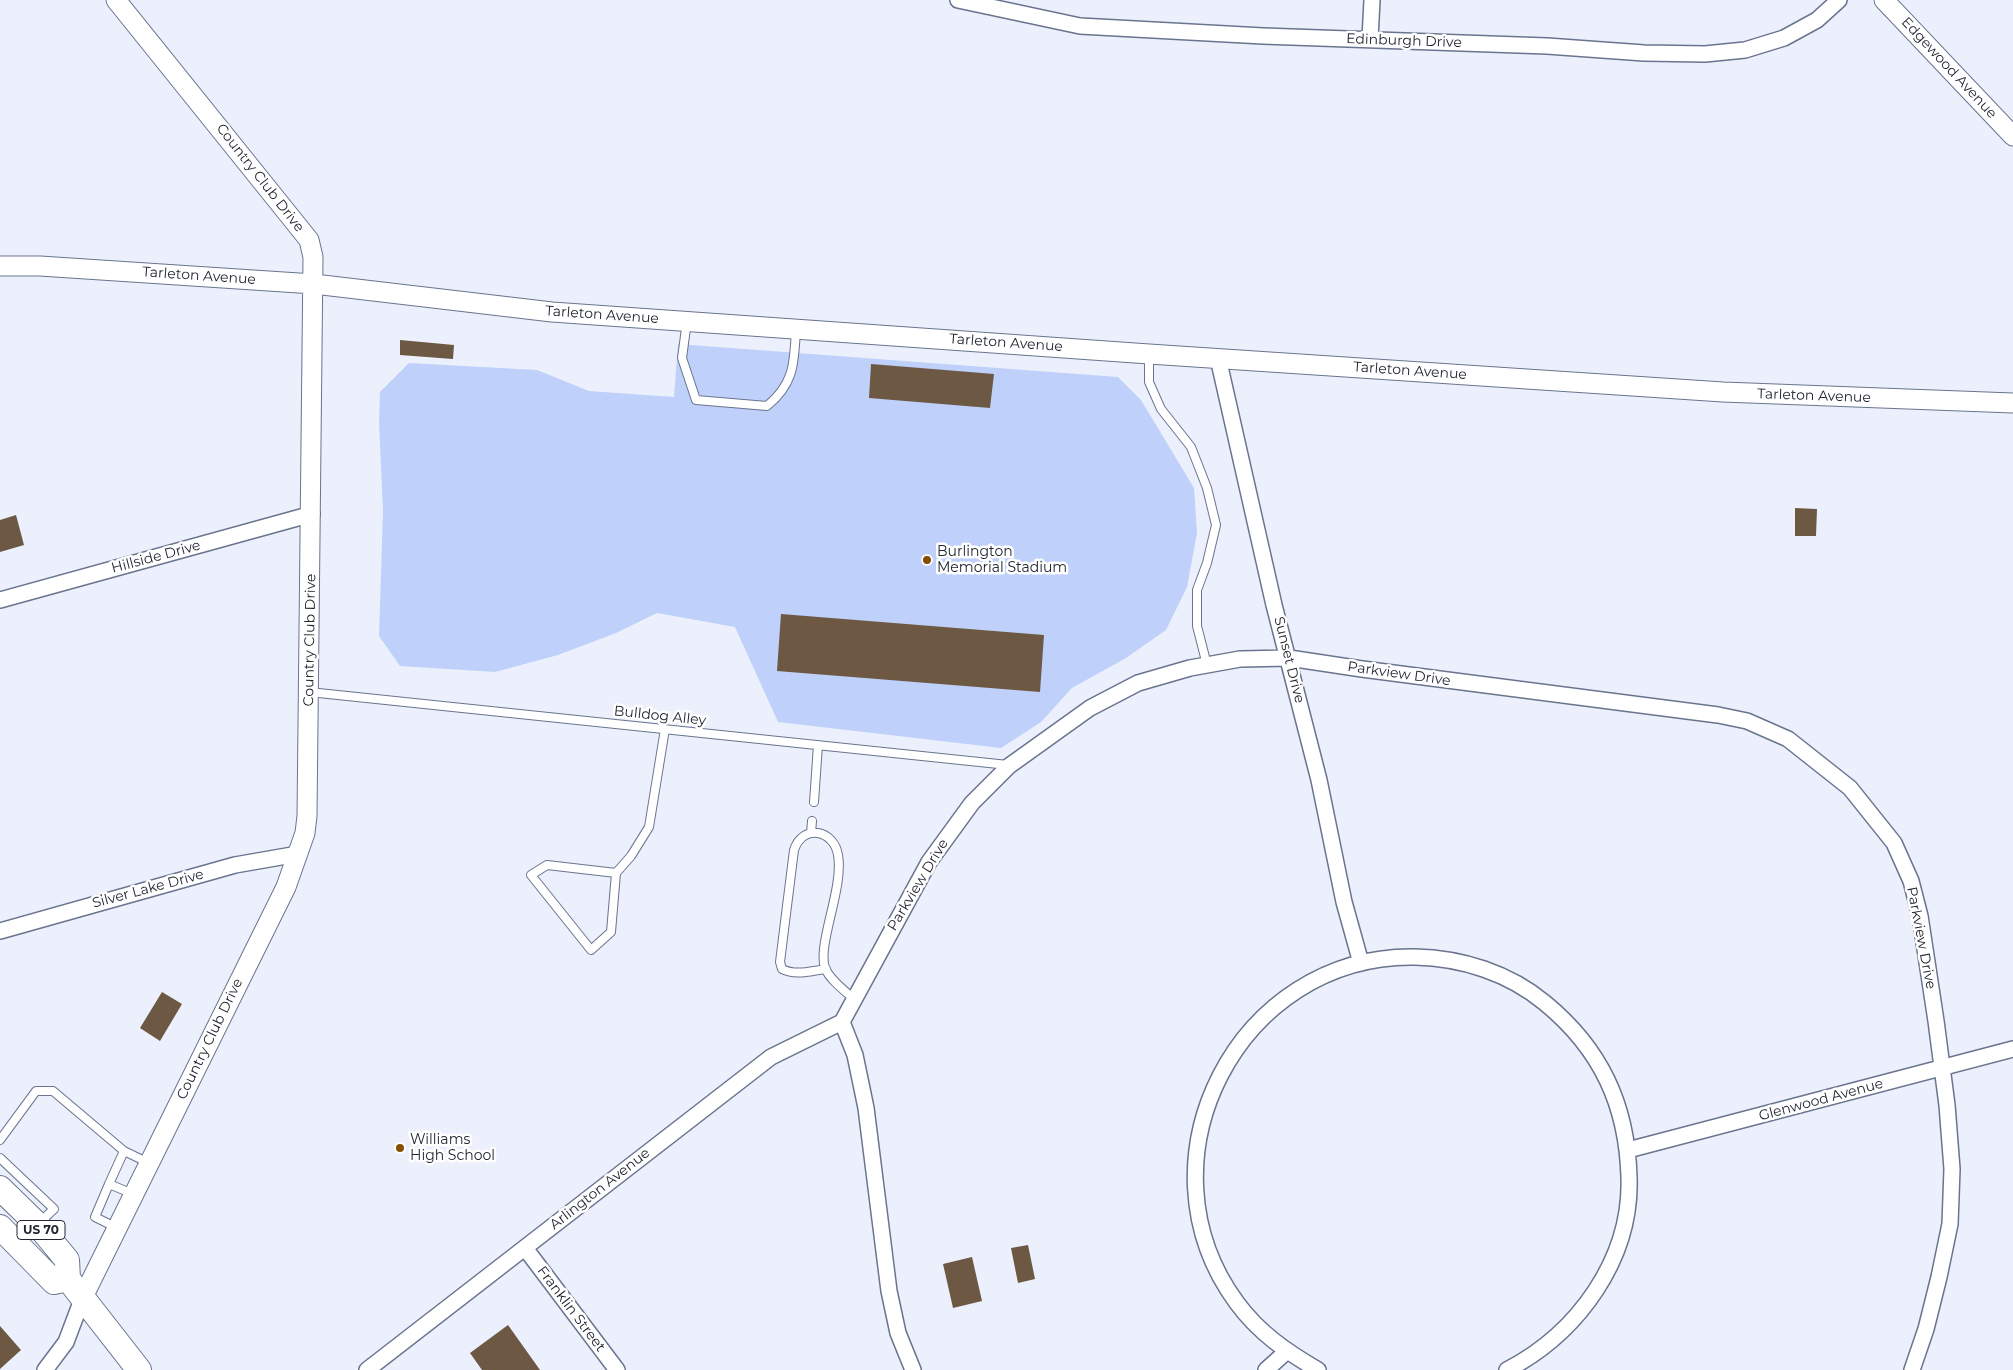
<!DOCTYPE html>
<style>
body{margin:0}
canvas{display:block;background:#ebf0fc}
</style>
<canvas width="2013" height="1370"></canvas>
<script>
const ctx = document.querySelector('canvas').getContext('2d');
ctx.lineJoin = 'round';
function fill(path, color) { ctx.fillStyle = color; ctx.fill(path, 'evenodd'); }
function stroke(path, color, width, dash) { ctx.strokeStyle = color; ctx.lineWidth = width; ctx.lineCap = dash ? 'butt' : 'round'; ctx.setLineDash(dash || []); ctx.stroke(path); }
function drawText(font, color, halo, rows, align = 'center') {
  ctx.font = font + ' Montserrat,sans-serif'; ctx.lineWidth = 5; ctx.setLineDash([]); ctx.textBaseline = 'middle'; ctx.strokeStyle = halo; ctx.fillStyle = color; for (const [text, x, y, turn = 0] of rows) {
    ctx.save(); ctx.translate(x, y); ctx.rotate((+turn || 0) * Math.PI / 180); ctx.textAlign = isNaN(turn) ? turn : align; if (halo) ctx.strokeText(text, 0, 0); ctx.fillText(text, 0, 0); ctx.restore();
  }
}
const green = new Path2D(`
 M 678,344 L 1118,377 L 1141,400 L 1194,488 L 1197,533 L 1187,587 L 1166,630 L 1126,658 L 1072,688 L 1041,722 L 1001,748 L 778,722 L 735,627 L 657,613 L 616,633 L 558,655 L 495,672 L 400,666 L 379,636 L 383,511 L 379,423 L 380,392 L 409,363 L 537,370 L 589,391 L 674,397 Z`);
const building = new Path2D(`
 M 400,340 L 454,345 L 453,359 L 400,355 Z
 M 871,364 L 994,374 L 990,408 L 869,398 Z
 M 1795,508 L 1817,509 L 1816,536 L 1795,536 Z
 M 16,515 L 24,545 L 0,552 L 0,520 Z
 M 781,614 L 1044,635 L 1040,692 L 777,671 Z
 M 162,992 L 182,1004 L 160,1041 L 140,1028 Z
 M 1028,1245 L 1035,1279 L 1018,1283 L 1011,1248 Z
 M 972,1257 L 982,1301 L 953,1308 L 943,1264 Z
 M 508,1325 L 540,1370 L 482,1370 L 470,1353 Z
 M 0,1326 L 21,1350 L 0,1369 Z`);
const service = new Path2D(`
 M 687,321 L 682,358 L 696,400 L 767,406 C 795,383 794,362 796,329
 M 1149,354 L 1149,382 L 1161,409 L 1191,447 L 1207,488 L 1216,525 L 1207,563 L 1197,590 L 1197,626 L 1207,665
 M 309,692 L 1008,765
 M 814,802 L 818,745
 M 811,833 L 812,821
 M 616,873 L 547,865 L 531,875 L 591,950 L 611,932 L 616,873 L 631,856 L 649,827 L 665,729
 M 826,969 C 810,971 796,976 782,969 L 780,962 L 794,850 C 803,823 834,830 838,855 C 844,888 817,944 825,968 C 830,980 845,991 854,999
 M 0,1140 L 36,1091 L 53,1091 L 124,1151 L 109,1184
 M 124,1151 L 149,1163
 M 0,1158 L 54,1209 L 40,1222
 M 117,1228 L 95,1217 L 109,1184 L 133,1194`);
const minor = new Path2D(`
 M 958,0 L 1080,26 L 1263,36 L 1547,46 L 1644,53 L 1705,54 L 1745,50 L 1784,38 L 1817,20 L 1839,0
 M 1370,39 L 1372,0
 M 1218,358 L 1274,605 L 1319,780 L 1344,902 L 1361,963
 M 0,600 L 312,514
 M 0,931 L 235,865 L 298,854
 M 1628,1150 L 2013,1049
 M 525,1248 L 617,1370
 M 45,1370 L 66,1342 L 83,1297
 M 367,1370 L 771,1057 L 842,1022
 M 913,1370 L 898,1333 L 889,1291 L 866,1108 L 855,1055 L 842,1022 L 929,862 L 972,803 L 1009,766 L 1090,708 L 1138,683 L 1190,668 L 1240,659 L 1289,658 L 1362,669 L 1718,715 L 1747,721 L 1788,739 L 1850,788 L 1894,843 L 1911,881 L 1920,916 L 1936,1021 L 1947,1105 L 1952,1169 L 1950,1224 L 1939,1277 L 1926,1329 L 1912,1370
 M 1266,1370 L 1286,1352
 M 1318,1370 C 1287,1352 1259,1333 1237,1303 C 1132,1161 1238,954 1415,957 C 1462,958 1509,973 1545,1003 C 1601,1049 1627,1105 1629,1177 C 1632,1259 1578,1333 1507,1370`);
const tertiary = new Path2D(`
 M 1884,0 L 2013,136
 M 0,266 L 40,266 L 314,284 L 552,312 L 1149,354 L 1723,392 L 2013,403
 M 83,1297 L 286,887 L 305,833 L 307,816 L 313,257 L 309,240 L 116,0`);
const primary = new Path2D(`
 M 0,1188 L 38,1225 L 67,1260 L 68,1279 L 139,1370
 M 0,1227 L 54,1282 L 68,1279`);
const markers = [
 [927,560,5,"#864f00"],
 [400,1148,5,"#864f00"]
];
const shields = [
 [41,1230,48]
];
const shieldNames = [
 ["US 70",41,1230]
];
const streetNames = [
 ["Edinburgh Drive",1404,41,2],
 ["Edgewood Avenue",1949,68,47],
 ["Country Club Drive",260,178,52],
 ["Tarleton Avenue",199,276,4],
 ["Tarleton Avenue",602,315,4],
 ["Tarleton Avenue",1006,343,4],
 ["Tarleton Avenue",1410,371,4],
 ["Tarleton Avenue",1814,396,2],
 ["Hillside Drive",156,557,-15],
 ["Country Club Drive",310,640,-89],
 ["Sunset Drive",1289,660,76],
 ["Parkview Drive",1399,674,8],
 ["Bulldog Alley",660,716,6],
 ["Parkview Drive",918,885,-59],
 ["Silver Lake Drive",148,889,-15],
 ["Parkview Drive",1921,938,79],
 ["Country Club Drive",210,1039,-64],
 ["Glenwood Avenue",1821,1100,-15],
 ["Arlington Avenue",600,1189,-38],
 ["Franklin Street",571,1309,53]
];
const poiNames = [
 ["Burlington",937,552],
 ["Memorial Stadium",937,568],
 ["Williams",410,1140],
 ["High School",410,1156]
];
fill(green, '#bfd1fa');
fill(building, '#6c5843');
stroke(service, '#69748e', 10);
stroke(minor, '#69748e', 18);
stroke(tertiary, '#69748e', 21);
stroke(primary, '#69748e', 26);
stroke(service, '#fff', 8);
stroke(minor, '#fff', 15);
stroke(tertiary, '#fff', 19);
stroke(primary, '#fff', 24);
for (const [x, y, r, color] of markers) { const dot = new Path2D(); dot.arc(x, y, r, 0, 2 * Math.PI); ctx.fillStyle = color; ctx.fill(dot); stroke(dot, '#fff', 2); }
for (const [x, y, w] of shields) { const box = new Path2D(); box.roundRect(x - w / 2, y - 9.5, w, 19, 4); ctx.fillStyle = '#fff'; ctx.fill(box); stroke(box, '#212630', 1); }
drawText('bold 12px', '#212630', null, shieldNames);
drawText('14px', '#212630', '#fff', streetNames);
drawText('14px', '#212630', '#fff', poiNames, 'left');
</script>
